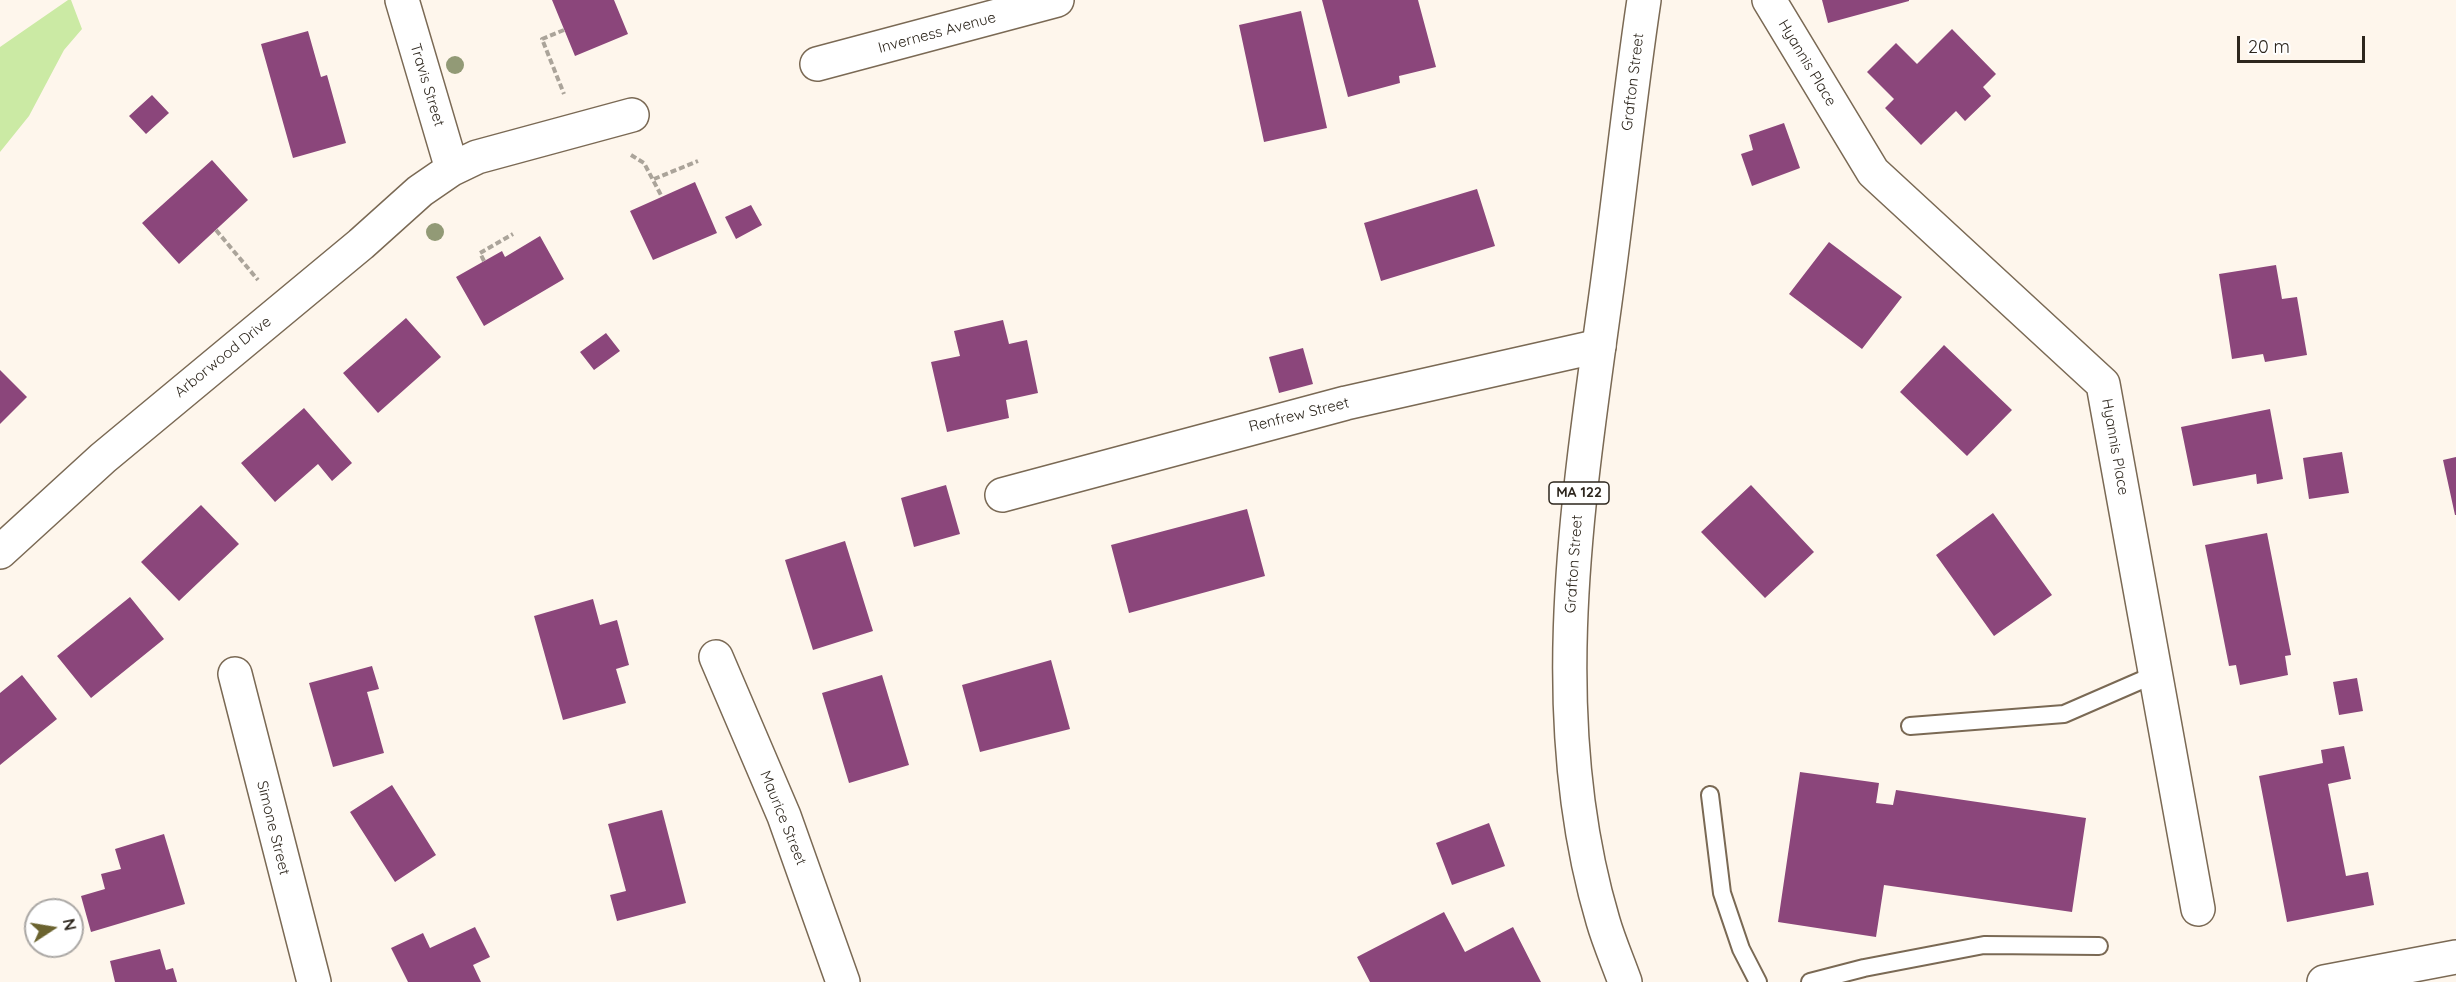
<!DOCTYPE html>
<style>
body{margin:0}
#map{position:relative;width:2456px;height:982px;overflow:hidden;background:#fef6ec;font-family:Quicksand,sans-serif}
canvas{display:block}
.north{position:absolute;left:24px;top:898px;width:60px;height:60px;box-sizing:border-box;background:#fff;border:2px solid #aba8a5;border-radius:50%;rotate:78deg;font-size:16px;font-weight:700;line-height:24px;text-align:center;color:#2d261d}
.north::after{content:'';display:block;margin:auto;width:21px;height:27px;background:#6b632f;clip-path:polygon(50% 0,100% 100%,50% 72%,0 100%)}
.scale{position:absolute;left:2237px;top:36px;width:128px;height:27px;box-sizing:border-box;border:3px solid #2d261d;border-top:0;padding-left:8px;font-size:18px;line-height:21px;white-space:nowrap;color:#2d261d;-webkit-text-stroke:4px #fff;paint-order:stroke}
</style>
<div id="map">
<canvas width="2456" height="982"></canvas>
<div class="north">N</div>
<div class="scale">20 m</div>
</div>
<script>
const ctx = document.querySelector('canvas').getContext('2d');
ctx.lineJoin = 'round';
function fill(path, color) { ctx.fillStyle = color; ctx.fill(path, 'evenodd'); }
function stroke(path, color, width, dash) { ctx.strokeStyle = color; ctx.lineWidth = width; ctx.lineCap = dash ? 'butt' : 'round'; ctx.setLineDash(dash || []); ctx.stroke(path); }
function drawText(font, color, halo, rows, align = 'center') {
  ctx.font = font + ' Quicksand,sans-serif'; ctx.lineWidth = 6; ctx.setLineDash([]); ctx.textBaseline = 'middle'; ctx.strokeStyle = halo; ctx.fillStyle = color; for (const [text, x, y, turn = 0] of rows) {
    ctx.save(); ctx.translate(x, y); ctx.rotate((+turn || 0) * Math.PI / 180); ctx.textAlign = isNaN(turn) ? turn : align; if (halo) ctx.strokeText(text, 0, 0); ctx.fillText(text, 0, 0); ctx.restore();
  }
}
const green = new Path2D(`
 M 68,0 L 71,0 L 82,29 L 64,50 L 29,116 L 0,152 L 0,47 Z`);
const building = new Path2D(`
 M 552,0 L 614,0 L 628,34 L 575,56 Z
 M 1322,0 L 1418,0 L 1436,67 L 1399,76 L 1400,83 L 1348,97 Z
 M 1822,0 L 1909,0 L 1909,1 L 1828,23 Z
 M 1301,11 L 1327,128 L 1264,142 L 1239,25 Z
 M 1952,29 L 1996,74 L 1983,87 L 1991,96 L 1965,121 L 1956,111 L 1921,145 L 1885,108 L 1894,99 L 1867,72 L 1896,43 L 1917,64 Z
 M 308,31 L 321,77 L 327,75 L 346,143 L 293,158 L 261,44 Z
 M 152,95 L 169,113 L 146,134 L 129,116 Z
 M 1784,123 L 1800,168 L 1752,186 L 1741,154 L 1753,150 L 1749,135 Z
 M 212,160 L 248,200 L 179,264 L 142,223 Z
 M 695,182 L 717,233 L 653,260 L 630,211 Z
 M 1477,189 L 1495,246 L 1381,281 L 1364,223 Z
 M 751,205 L 762,225 L 736,239 L 725,217 Z
 M 540,236 L 564,279 L 484,326 L 456,277 L 502,251 L 505,257 Z
 M 1829,242 L 1902,297 L 1862,349 L 1789,294 Z
 M 2276,265 L 2282,299 L 2297,297 L 2307,355 L 2265,362 L 2263,354 L 2232,359 L 2219,274 Z
 M 406,318 L 441,357 L 378,413 L 343,373 Z
 M 1003,320 L 1009,344 L 1027,340 L 1038,393 L 1006,400 L 1009,418 L 947,432 L 931,362 L 960,356 L 954,331 Z
 M 606,333 L 620,351 L 594,370 L 580,352 Z
 M 1944,345 L 2012,410 L 1967,456 L 1900,392 Z
 M 1303,348 L 1313,384 L 1279,393 L 1269,357 Z
 M 0,370 L 27,397 L 0,424 Z
 M 304,408 L 352,463 L 332,481 L 318,464 L 275,502 L 241,463 Z
 M 2270,409 L 2283,479 L 2257,484 L 2256,474 L 2193,486 L 2181,427 Z
 M 2342,452 L 2349,493 L 2309,499 L 2303,458 Z
 M 2456,457 L 2456,515 L 2455,515 L 2443,460 Z
 M 946,485 L 960,534 L 914,547 L 901,498 Z
 M 1751,485 L 1814,552 L 1765,598 L 1701,532 Z
 M 201,505 L 239,544 L 179,601 L 141,562 Z
 M 1247,509 L 1265,576 L 1129,613 L 1111,545 Z
 M 1993,513 L 2052,595 L 1994,636 L 1936,555 Z
 M 2267,533 L 2291,655 L 2285,656 L 2288,675 L 2240,685 L 2236,665 L 2229,666 L 2205,545 Z
 M 845,541 L 873,631 L 813,650 L 785,560 Z
 M 130,597 L 164,639 L 91,698 L 57,656 Z
 M 593,599 L 600,625 L 617,620 L 629,665 L 616,669 L 626,703 L 563,720 L 534,616 Z
 M 1051,660 L 1070,729 L 980,752 L 962,685 Z
 M 372,666 L 379,689 L 367,692 L 384,753 L 333,767 L 309,683 Z
 M 22,675 L 57,719 L 0,765 L 0,693 Z
 M 882,675 L 909,765 L 849,783 L 822,693 Z
 M 2357,678 L 2363,711 L 2339,715 L 2333,682 Z
 M 2344,746 L 2351,779 L 2328,784 L 2346,876 L 2368,872 L 2374,905 L 2287,922 L 2259,776 L 2323,763 L 2321,750 Z
 M 1800,772 L 1879,783 L 1876,803 L 1893,805 L 1896,790 L 2086,818 L 2072,912 L 1884,885 L 1876,937 L 1778,922 Z
 M 392,785 L 436,855 L 395,882 L 350,812 Z
 M 662,810 L 686,903 L 617,921 L 610,895 L 626,891 L 608,824 Z
 M 1489,823 L 1505,866 L 1452,885 L 1436,843 Z
 M 164,834 L 185,904 L 91,932 L 81,896 L 105,889 L 101,874 L 121,869 L 115,849 Z
 M 1444,912 L 1465,952 L 1513,927 L 1541,982 L 1370,982 L 1357,957 Z
 M 475,927 L 490,957 L 473,965 L 481,982 L 408,982 L 391,948 L 423,933 L 430,948 Z
 M 160,949 L 166,970 L 173,968 L 177,982 L 115,982 L 110,961 Z`);
const path = new Path2D(`
 M 564,30 L 542,39 L 564,94
 M 631,155 L 644,163 L 662,197
 M 654,179 L 698,161
 M 216,230 L 258,280
 M 484,261 L 480,253 L 513,234`);
const lane = new Path2D(`
 M 1910,726 L 2064,714 L 2156,674
 M 1710,795 L 1722,893 L 1741,949 L 1758,982
 M 1810,982 L 1864,968 L 1984,945 L 2099,946`);
const street = new Path2D(`
 M 402,0 L 452,169
 M 1769,0 L 1873,172 L 2103,384 L 2198,909
 M 817,64 L 1057,0
 M 1002,495 L 1346,403 L 1599,346
 M 0,552 L 103,458 L 361,244 L 420,191 L 452,169 L 477,157 L 632,115
 M 716,657 L 784,816 L 843,982
 M 235,674 L 314,982
 M 2324,982 L 2456,957`);
const highway = new Path2D(`
 M 1625,982 C 1618,962 1609,942 1603,921 C 1543,719 1577,506 1605,302 C 1619,201 1629,100 1644,0`);
const trees = [
 [455,65],
 [435,232]
];
const shields = [
 [1579,493,60]
];
const shieldNames = [
 ["MA 122",1579,493]
];
const streetNames = [
 ["Inverness Avenue",937,33,-15],
 ["Hyannis Place",1807,63,59],
 ["Grafton Street",1633,82,-83],
 ["Travis Street",427,85,73],
 ["Arborwood Drive",223,357,-39],
 ["Renfrew Street",1299,415,-14],
 ["Hyannis Place",2115,447,80],
 ["Grafton Street",1574,564,-86],
 ["Maurice Street",783,818,68],
 ["Simone Street",273,828,76]
];
fill(green, '#cbeaa4');
fill(building, '#8b467b');
stroke(lane, '#7a6954', 20);
stroke(street, '#7a6954', 36);
stroke(highway, '#7a6954', 36);
stroke(path, '#aba49a', 4, [6, 3]);
stroke(lane, '#fff', 16);
stroke(street, '#fff', 33);
stroke(highway, '#fff', 33);
ctx.fillStyle = '#929a76';
for (const [x, y] of trees) { ctx.beginPath(); ctx.arc(x, y, 9, 0, 2 * Math.PI); ctx.fill(); }
for (const [x, y, w] of shields) { const box = new Path2D(); box.roundRect(x - w / 2, y - 11, w, 22, 4.5); ctx.fillStyle = '#fff'; ctx.fill(box); stroke(box, '#2d261d', 1.5); }
drawText('bold 14px', '#2d261d', null, shieldNames);
drawText('15px', '#2d261d', '#fff', streetNames);
</script>
